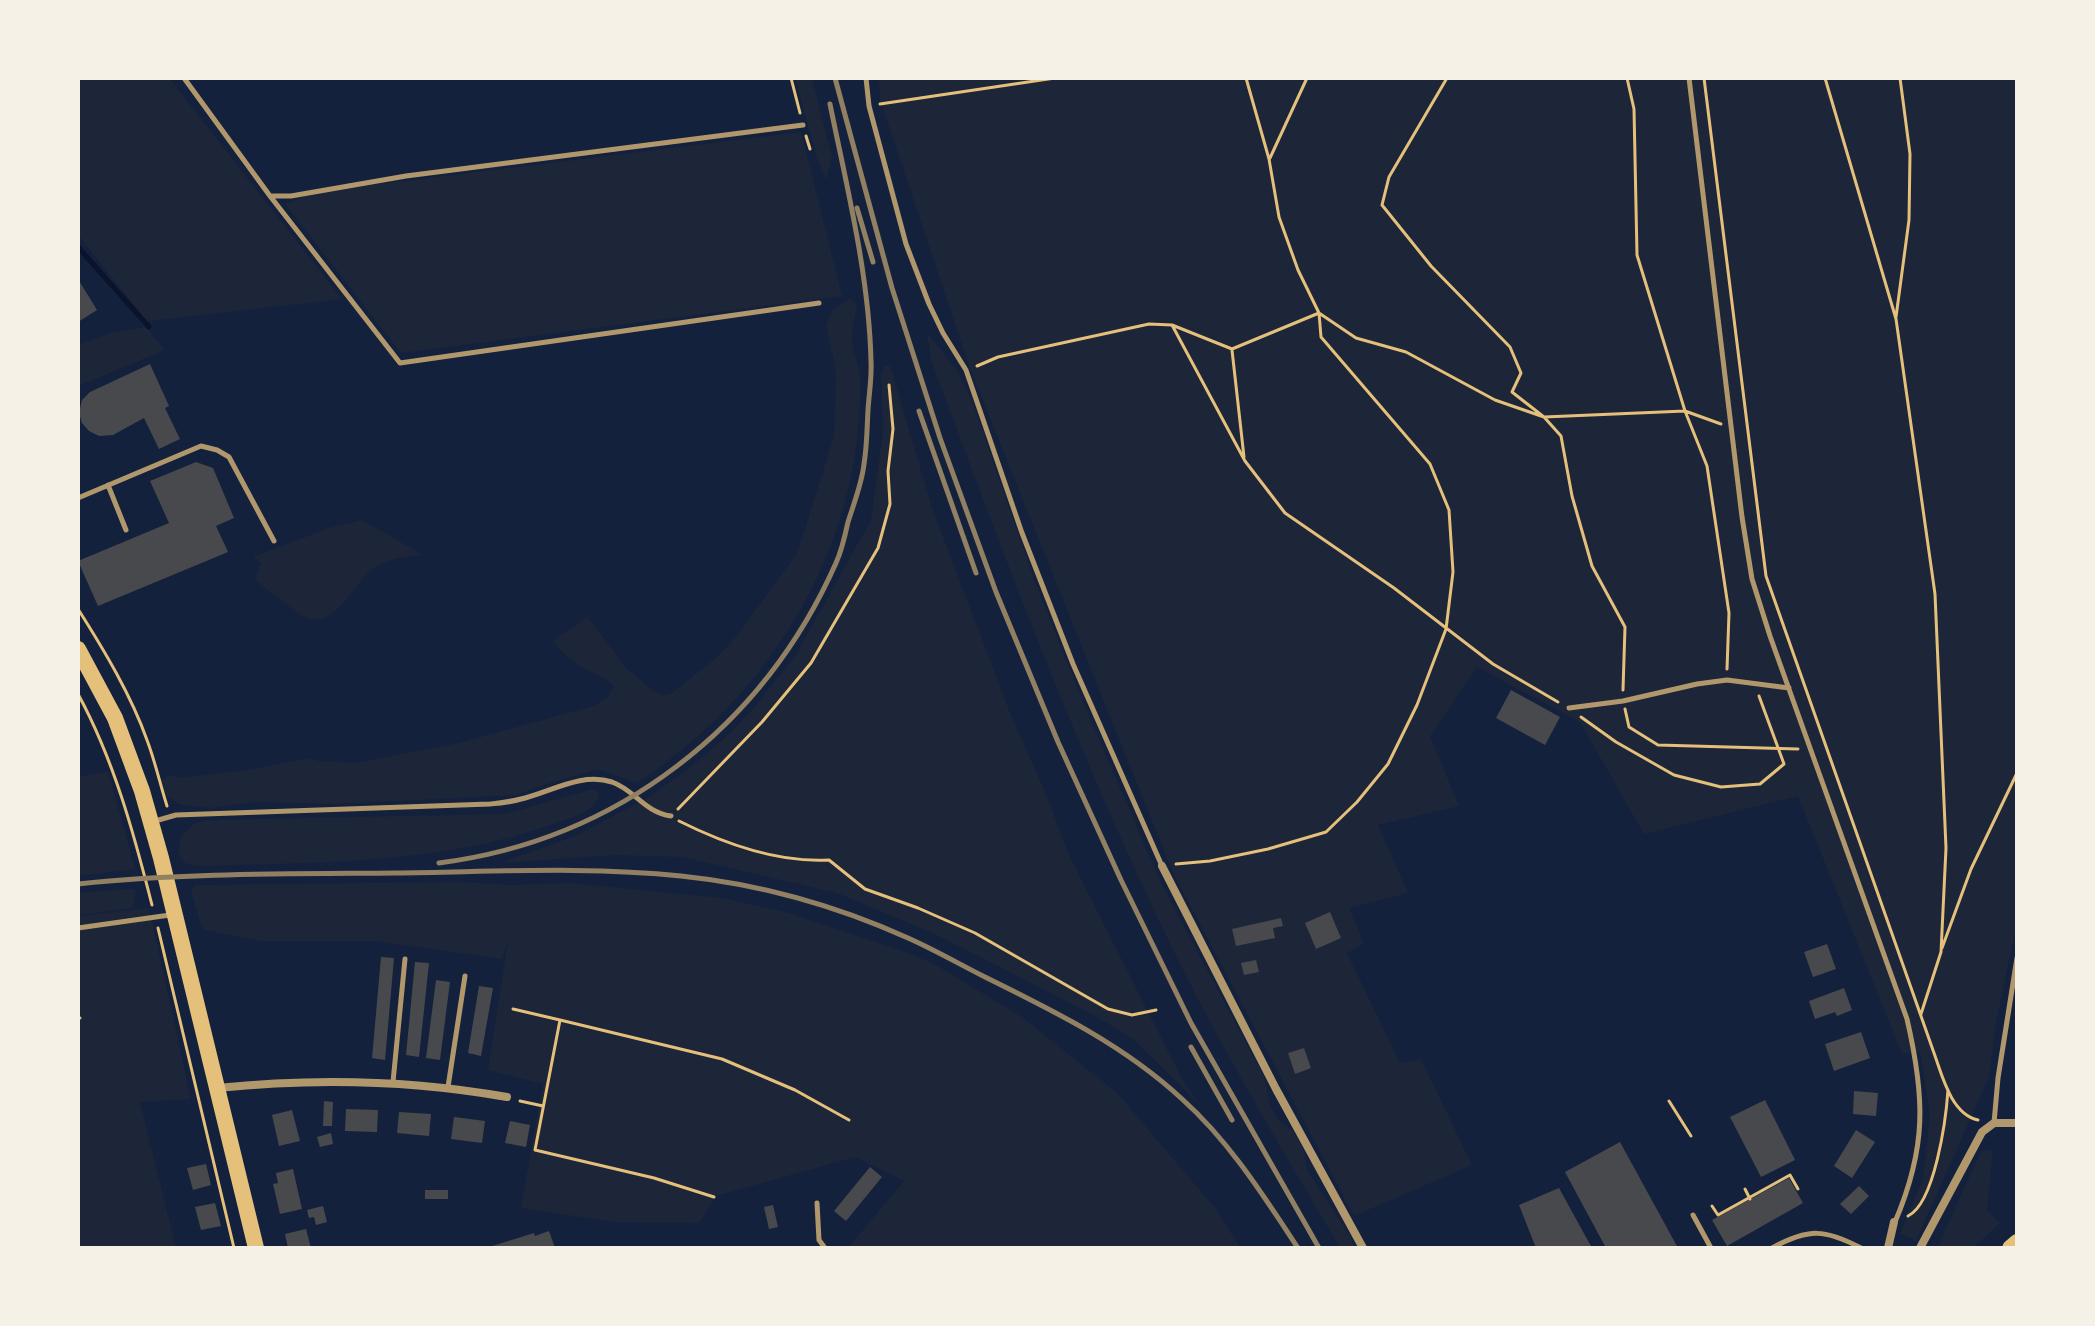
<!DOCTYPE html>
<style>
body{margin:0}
#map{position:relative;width:2095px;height:1326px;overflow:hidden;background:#14213d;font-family:Overpass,sans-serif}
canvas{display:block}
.frame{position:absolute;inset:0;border:80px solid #f6f1e7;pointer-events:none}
</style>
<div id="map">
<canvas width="2095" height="1326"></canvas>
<div class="frame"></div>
</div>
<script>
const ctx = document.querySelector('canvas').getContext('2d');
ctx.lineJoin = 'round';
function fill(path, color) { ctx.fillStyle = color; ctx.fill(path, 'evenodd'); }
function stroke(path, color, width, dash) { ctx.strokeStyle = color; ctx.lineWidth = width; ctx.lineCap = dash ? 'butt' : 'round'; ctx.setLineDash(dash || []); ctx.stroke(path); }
const green = new Path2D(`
 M 78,78 L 169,78 L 342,299 L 147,321 L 78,235 Z
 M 795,78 L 812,78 L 832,157 L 826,180 L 817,158 Z
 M 879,78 L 2017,78 L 2017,924 L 1996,1022 L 1989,1077 L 1916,1241 L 1900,1233 L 1923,1179 L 1930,1116 L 1920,1051 L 1902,1054 L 1798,796 L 1644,834 L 1580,722 L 1477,667 L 1430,736 L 1459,806 L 1378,825 L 1408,893 L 1349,908 L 1364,943 L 1347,953 L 1400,1063 L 1421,1059 L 1472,1165 L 1354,1216 L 1173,873 L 971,371 L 880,100 Z
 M 801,132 L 842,296 L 401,353 L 285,204 L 306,196 L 372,185 Z
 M 850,299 L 857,304 C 856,316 851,328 852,340 C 853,352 858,363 860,375 C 861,389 860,404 859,418 C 849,567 761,702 637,783 L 598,769 L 547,784 L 516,795 L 334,804 L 256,802 L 210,808 L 179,804 L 165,795 L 162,781 L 169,775 L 179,778 L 248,770 L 309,758 L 318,761 L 355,763 L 459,743 L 593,706 L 607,698 L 614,687 C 606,677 596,675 585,669 C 572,661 562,653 553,641 C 564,630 577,628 587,616 L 626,668 L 655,692 L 664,695 L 672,693 L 716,658 L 735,638 L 796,555 L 805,529 L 834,436 L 835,420 L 836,371 L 826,325 L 833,309 Z
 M 146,327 L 165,350 L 78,386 L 78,345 L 111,333 Z
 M 927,333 L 956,369 L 971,398 L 1035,582 L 1081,697 L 1160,881 L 1264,1077 L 1271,1108 L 1278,1120 L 1294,1132 L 1304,1151 L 1307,1170 L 1350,1236 L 1354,1248 L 1340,1248 C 1284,1152 1226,1057 1177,958 C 1082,764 1006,562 931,360 Z
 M 885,365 L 890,366 L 932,508 L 1010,713 L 1046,794 L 1068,853 L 1182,1079 L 1200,1105 L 1133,1039 L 1090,1013 L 935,934 L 837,893 L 683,857 L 615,855 L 500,863 L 575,836 L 647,798 L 687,770 L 726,737 L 754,708 L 797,653 L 871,520 L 883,432 L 881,375 Z
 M 362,520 L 423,555 C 407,555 382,560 369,572 C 350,589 334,632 302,616 L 255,580 L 261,563 L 253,557 L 329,528 Z
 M 108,771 L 135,869 L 78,876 L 78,777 Z
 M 593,789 L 599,794 C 596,812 570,818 556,823 C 441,865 318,862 198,866 L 185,863 L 179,856 L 180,837 L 194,824 L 207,820 L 505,814 Z
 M 461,882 L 512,885 L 569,883 L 722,898 L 789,913 L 909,953 L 934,964 L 1022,1017 L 1118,1094 L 1216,1209 L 1240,1248 L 848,1248 L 904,1181 L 855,1157 L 716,1196 L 699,1223 L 614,1222 L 521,1208 L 543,1084 L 488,1070 L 508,941 L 502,959 L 375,941 L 261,941 L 205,930 L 200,922 L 191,889 L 195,885 Z
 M 130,889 L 136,890 L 132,908 L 78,915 L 78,893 Z
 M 149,908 L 191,1099 L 140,1102 L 176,1248 L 78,1248 L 78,916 Z
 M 1993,1149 L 1987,1210 L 2000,1223 L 1973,1248 L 1937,1248 L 1981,1151 Z`);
const stream = new Path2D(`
 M 78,247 L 149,327`);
const building = new Path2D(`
 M 78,279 L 97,310 L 78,322 Z
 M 150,364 L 169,406 L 165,408 L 180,439 L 159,449 L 144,418 L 113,435 L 99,436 L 89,431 L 82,423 L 79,413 L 82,400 L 90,392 Z
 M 196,462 L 213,468 L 234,518 L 216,526 L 228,552 L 98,606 L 78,561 L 169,523 L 150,481 Z
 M 1511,690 L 1560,717 L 1545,745 L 1496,718 Z
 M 1330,912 L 1341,938 L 1316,949 L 1305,923 Z
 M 1281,918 L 1283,926 L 1273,928 L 1275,938 L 1236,946 L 1232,929 Z
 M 1827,944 L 1836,969 L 1813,977 L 1804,952 Z
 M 381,957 L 394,958 L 385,1060 L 372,1058 Z
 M 1256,960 L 1259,972 L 1244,975 L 1241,963 Z
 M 415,962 L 429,963 L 419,1057 L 406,1055 Z
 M 436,980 L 450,982 L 440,1060 L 426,1058 Z
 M 479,986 L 493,988 L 481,1056 L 468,1053 Z
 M 1844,988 L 1852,1010 L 1837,1016 L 1835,1012 L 1815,1019 L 1809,1001 Z
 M 1861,1032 L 1870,1058 L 1834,1071 L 1825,1044 Z
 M 1304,1048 L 1311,1068 L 1295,1074 L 1288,1053 Z
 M 1854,1091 L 1878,1093 L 1876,1116 L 1853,1114 Z
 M 1765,1100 L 1795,1160 L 1761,1177 L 1730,1117 Z
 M 324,1101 L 333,1102 L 332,1126 L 323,1126 Z
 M 346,1109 L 378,1110 L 377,1132 L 345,1131 Z
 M 292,1110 L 300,1141 L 279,1146 L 272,1115 Z
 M 399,1112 L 431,1114 L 429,1136 L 397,1133 Z
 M 454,1117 L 485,1121 L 482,1143 L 451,1139 Z
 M 510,1121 L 530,1125 L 526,1147 L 505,1143 Z
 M 1856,1130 L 1875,1142 L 1852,1178 L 1834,1166 Z
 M 331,1133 L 333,1144 L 320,1147 L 317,1137 Z
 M 1620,1142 L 1678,1248 L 1606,1248 L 1565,1172 Z
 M 206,1164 L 211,1185 L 193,1190 L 187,1168 Z
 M 870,1167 L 882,1177 L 846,1221 L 834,1211 Z
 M 293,1169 L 302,1209 L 280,1214 L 273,1184 L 278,1183 L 276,1173 Z
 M 1789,1178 L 1803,1203 L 1727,1246 L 1712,1220 Z
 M 1859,1186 L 1869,1196 L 1851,1214 L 1840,1204 Z
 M 1559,1188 L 1592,1248 L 1536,1248 L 1519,1205 Z
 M 425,1190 L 448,1190 L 448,1199 L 425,1199 Z
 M 215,1203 L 221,1226 L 201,1230 L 195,1207 Z
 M 773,1205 L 778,1227 L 769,1229 L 764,1207 Z
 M 323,1206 L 327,1222 L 316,1225 L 314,1217 L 309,1218 L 307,1210 Z
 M 306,1229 L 311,1248 L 288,1248 L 285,1234 Z
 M 549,1231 L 555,1248 L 486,1248 L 534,1233 L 535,1236 Z`);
const path = new Path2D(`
 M 791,78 L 800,113
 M 1246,78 L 1269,159 L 1279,217 L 1298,270 L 1319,313 L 1356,338 L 1406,352 L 1495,400 L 1544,417 L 1685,411 L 1721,424
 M 1447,78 L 1389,177 L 1382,205 L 1431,266 L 1510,347 L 1521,373 L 1512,392 L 1544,417 L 1561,436 L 1572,496 L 1592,566 L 1625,627 L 1623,690
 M 1627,78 L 1634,109 L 1637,255 L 1685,411 L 1707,466 L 1729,613 L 1727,669
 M 1704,78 L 1766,576 L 1934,1053 C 1942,1075 1951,1114 1978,1120
 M 1825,78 L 1896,319 L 1935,594 L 1946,848 L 1941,952 L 1921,1014
 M 880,104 L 1055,78
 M 806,136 L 810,149
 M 1270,158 L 1307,78
 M 1896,317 L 1909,220 L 1910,154 L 1900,78
 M 1172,325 L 1245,461 L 1285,513 L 1394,588 L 1493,664 L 1558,702
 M 1232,350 L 1244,457
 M 977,366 L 998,357 L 1149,324 L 1172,325 L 1232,349 L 1319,313 L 1321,337 L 1430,464 L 1449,510 L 1453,572 L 1446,629 L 1417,705 L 1388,764 L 1357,802 L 1326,832 L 1268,849 L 1210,861 L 1176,864
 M 78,609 C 104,650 131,695 147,740 C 155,761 160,784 167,806
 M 78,694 C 114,760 134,834 152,905
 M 1625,709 L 1629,727 L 1658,745 L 1798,749
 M 1581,717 L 1616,742 L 1674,775 L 1721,787 L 1760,784 L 1784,764 L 1759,696
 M 678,809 L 762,722 L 811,663 L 878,548 L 890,504 L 888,471 L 893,429 L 889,385
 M 679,821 C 723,843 778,863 829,860 L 865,889 L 918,908 L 975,933 L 1108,1009 L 1132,1015 L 1156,1010
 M 158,928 L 234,1248
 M 1942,948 L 1971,869 L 2017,773
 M 513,1009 L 560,1020 L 535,1150 L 654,1178 L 714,1197
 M 78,1019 L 80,1018
 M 560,1020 L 722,1059 L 795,1090 L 849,1120
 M 520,1101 L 543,1106
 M 1669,1101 L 1691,1136
 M 1745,1189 L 1750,1199
 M 1712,1206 L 1718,1215 L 1790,1175 L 1798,1189
 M 1908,1216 C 1935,1203 1946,1119 1948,1090`);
const service = new Path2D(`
 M 184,78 L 270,196 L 400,363 L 819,303
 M 866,78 L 869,106 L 906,244 L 929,304 L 943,333 L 966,370 L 1022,533 L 1073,664 L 1162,866
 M 1689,78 L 1742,517 L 1752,579 L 1770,636 L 1907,1019 C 1925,1097 1927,1147 1895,1222
 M 271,196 L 291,196 L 406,176 L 803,125
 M 108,485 L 126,530
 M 78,498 L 201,446 L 217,450 L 229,457 L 274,541
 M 1569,708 L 1623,701 L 1697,684 L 1727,680 L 1789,688
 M 155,821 L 176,815 L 490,804 C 500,803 511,802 521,799 C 551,792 581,772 612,782 C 635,790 644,812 671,816
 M 78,928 L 170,915
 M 393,1082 L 405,959
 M 448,1087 L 465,976
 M 1994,1123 L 1998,1078 L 2017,958
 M 817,1203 L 819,1240 L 825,1248
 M 1693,1215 L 1711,1248
 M 1772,1248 C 1809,1228 1825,1229 1861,1248`);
const minor = new Path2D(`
 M 1162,866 L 1276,1089 L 1363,1248
 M 217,1088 C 314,1078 411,1080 507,1097
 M 1888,1248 L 1894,1222
 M 1920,1248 L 1982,1132 L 1994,1123 L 2017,1123`);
const primary = new Path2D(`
 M 78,649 L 115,718 L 142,791 L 161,858 L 256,1248
 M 2010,1248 L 2017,1242`);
const rail = new Path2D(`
 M 835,78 L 892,288 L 940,438 L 996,592 L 1058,742 L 1121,880 L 1191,1023 L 1319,1248
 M 857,208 L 873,262
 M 919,411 L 976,573
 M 439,863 C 618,840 763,727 836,563 C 842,550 845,536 848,522 C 854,503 862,483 864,464 C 867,446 867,428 868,410 C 869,394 872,377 871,361 C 869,275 847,188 830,104
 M 78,884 C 184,873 290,874 396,873 C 491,872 587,866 681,876 C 759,884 837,906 908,938 C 935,950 961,965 987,978 C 1056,1012 1125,1046 1182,1099 C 1229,1141 1263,1195 1298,1248
 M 1191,1047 L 1232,1120`);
fill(green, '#1d2539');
stroke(stream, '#0b132b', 5);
fill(building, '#48494c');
stroke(path, '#e5c07b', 3);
stroke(service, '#b1986c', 5);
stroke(minor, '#b1986c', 8);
stroke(primary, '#e5c07b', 16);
stroke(rail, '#918062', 5);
</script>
